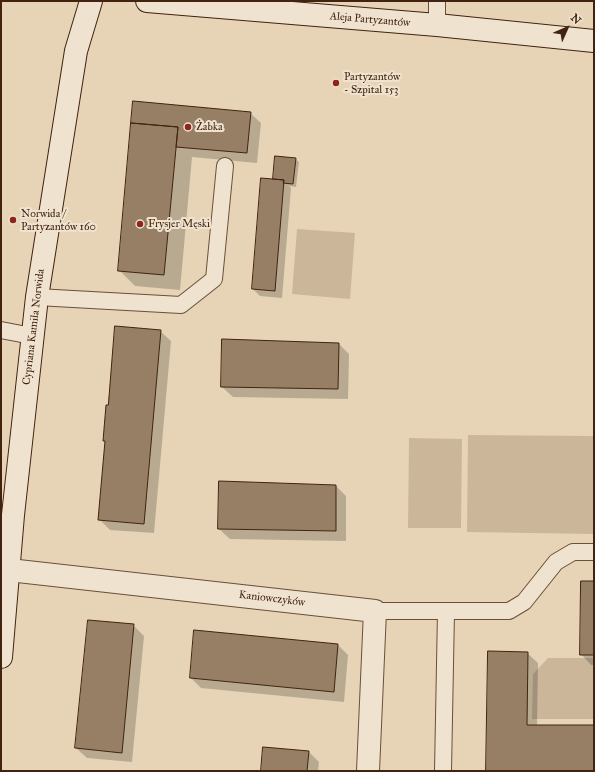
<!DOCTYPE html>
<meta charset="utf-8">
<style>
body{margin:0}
#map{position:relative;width:595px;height:772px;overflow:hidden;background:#e7d4b6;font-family:"IM FELL Great Primer",serif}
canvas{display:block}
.frame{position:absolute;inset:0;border:2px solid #41230f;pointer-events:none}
.north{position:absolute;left:547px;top:8px;width:40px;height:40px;-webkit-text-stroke:3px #efe3d0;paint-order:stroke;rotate:45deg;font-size:11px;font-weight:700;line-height:16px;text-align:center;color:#41230f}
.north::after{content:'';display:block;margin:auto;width:14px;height:18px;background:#41230f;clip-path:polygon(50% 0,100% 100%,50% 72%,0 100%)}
</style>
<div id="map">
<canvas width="595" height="772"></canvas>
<div class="frame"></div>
<div class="north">N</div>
</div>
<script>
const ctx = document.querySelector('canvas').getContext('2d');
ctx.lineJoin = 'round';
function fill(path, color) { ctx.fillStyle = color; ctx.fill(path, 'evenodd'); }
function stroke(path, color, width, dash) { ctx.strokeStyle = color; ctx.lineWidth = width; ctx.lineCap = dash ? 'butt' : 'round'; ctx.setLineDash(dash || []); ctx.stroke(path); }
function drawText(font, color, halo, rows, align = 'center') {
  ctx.font = font + ' "IM FELL Great Primer",serif'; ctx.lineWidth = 4; ctx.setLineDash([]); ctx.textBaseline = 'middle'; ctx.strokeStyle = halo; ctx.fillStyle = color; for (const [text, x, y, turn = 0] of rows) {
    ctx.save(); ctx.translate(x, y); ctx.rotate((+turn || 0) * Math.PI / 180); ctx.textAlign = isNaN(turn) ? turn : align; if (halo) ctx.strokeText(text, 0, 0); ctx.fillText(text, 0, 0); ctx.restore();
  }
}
const green = new Path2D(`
 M 297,229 L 355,233 L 350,299 L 292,294 Z
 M 468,435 L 594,436 L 594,534 L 467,532 Z
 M 409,438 L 462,439 L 461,528 L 408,528 Z
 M 548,658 L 594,658 L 594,719 L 532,719 L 533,674 Z`);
const shadow = new Path2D(`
 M 250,113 L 261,123 L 257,163 L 192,157 L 180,290 L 135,286 L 119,270 L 132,122 Z
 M 276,157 L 295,159 L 299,162 L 296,187 L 289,186 L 291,188 L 282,298 L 260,296 L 253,289 L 274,180 Z
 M 160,331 L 171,341 L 154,533 L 110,530 L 99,519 L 106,442 L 104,440 L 109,406 Z
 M 339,344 L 349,354 L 348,399 L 233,397 L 222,387 Z
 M 336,486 L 346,496 L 346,541 L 230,539 L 219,529 Z
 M 594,582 L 594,665 L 591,665 L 581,654 Z
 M 133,625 L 144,636 L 132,762 L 87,758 L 76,748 Z
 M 338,645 L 348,655 L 344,702 L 201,688 L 191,678 Z
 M 527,653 L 538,663 L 537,726 L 594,726 L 594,771 L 487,771 Z
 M 309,752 L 319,762 L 318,771 L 262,771 Z`);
const building = new Path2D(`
 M 133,101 L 251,112 L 247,153 L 176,147 L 178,127 L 131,123 Z
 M 131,123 L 178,127 L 164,275 L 118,271 Z
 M 275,156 L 296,158 L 293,184 L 283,183 L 284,180 L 273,179 Z
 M 261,178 L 284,180 L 275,291 L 252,289 Z
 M 115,326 L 161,330 L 144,524 L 98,520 L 105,441 L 103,441 L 106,405 L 108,405 Z
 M 222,339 L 339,343 L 338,389 L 221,387 Z
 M 219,481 L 336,485 L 336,531 L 218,529 Z
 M 581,581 L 594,581 L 594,655 L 580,655 Z
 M 88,620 L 134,624 L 122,753 L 75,748 Z
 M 194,630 L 338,644 L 334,692 L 190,678 Z
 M 488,651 L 528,652 L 527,725 L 594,725 L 594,771 L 486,771 Z
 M 263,747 L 309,751 L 307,771 L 261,771 Z`);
const lane = new Path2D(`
 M 437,1 L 437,25
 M 37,297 L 181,305 L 214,279 L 225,166
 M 1,330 L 32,336
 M 375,611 L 509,611 L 524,602 L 556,562 L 573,552 L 594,552
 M 443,771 L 446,611`);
const street = new Path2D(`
 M 9,570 L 375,611 L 368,771`);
const secondary = new Path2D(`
 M 147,1 L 437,25 L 594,41
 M 1,657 L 13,515 L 37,297 L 76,51 L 91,1`);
const markers = [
 [336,83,4,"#8f2418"],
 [188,127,4,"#8f2418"],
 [13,220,4,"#8f2418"],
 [140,224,4,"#8f2418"]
];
const streetNames = [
 ["Aleja Partyzantów",370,20,5],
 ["Cypriana Kamila Norwida",34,327,-83],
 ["Kaniowczyków",272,599,7]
];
const poiNames = [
 ["Partyzantów",344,77],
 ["- Szpital 153",344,90],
 ["Żabka",196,127],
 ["Norwida /",21,214],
 ["Partyzantów 160",21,227],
 ["Frysjer Męski",148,224]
];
fill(green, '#cbb69a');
fill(shadow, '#0003');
fill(building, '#977f66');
stroke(building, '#41230f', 1);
stroke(lane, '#6a4f39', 18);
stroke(street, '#6a4f39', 24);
stroke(secondary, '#41230f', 24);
stroke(lane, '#efe3d0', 16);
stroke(street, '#efe3d0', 22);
stroke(secondary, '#efe3d0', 22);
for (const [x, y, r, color] of markers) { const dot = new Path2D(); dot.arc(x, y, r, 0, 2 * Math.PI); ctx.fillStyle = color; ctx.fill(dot); stroke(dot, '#efe3d0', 1.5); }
drawText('11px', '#41230f', '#efe3d0', streetNames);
drawText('11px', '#41230f', '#efe3d0', poiNames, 'left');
</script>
